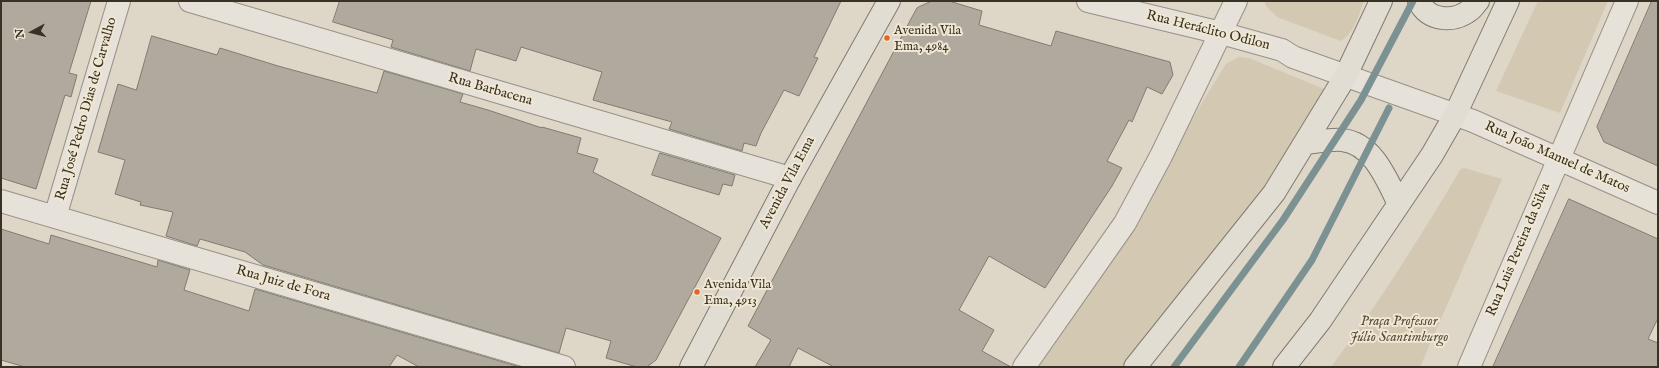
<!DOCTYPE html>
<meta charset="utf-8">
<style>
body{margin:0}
#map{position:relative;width:1659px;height:368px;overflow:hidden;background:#ded6c6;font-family:"IM FELL English",serif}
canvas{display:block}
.frame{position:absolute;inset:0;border:2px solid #3a3125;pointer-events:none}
.north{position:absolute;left:12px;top:12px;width:40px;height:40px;-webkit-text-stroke:3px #f0e7d3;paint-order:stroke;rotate:263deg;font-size:11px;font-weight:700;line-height:16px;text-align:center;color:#3a3125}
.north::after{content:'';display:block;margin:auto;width:14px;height:18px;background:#3a3125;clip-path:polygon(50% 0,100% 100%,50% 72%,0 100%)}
</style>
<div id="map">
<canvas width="1659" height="368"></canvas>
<div class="frame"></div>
<div class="north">N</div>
</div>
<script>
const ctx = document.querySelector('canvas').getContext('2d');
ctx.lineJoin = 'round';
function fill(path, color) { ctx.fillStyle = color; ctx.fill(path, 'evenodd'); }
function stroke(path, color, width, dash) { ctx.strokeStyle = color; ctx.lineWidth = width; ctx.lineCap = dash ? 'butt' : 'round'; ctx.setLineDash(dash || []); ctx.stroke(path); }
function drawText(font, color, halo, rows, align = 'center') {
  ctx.font = font + ' "IM FELL English",serif'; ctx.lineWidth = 4; ctx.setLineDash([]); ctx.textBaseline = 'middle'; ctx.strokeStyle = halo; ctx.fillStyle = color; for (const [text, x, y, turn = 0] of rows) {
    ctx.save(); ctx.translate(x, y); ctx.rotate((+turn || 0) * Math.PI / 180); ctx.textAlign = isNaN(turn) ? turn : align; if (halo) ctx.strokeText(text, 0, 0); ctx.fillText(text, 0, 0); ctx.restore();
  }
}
const green = new Path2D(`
 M 1265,1 L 1364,1 C 1358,16 1355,32 1341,41 L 1277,17 L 1265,5 Z
 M 1538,1 L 1608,1 L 1560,113 L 1496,91 Z
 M 1239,57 L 1249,58 L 1324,89 L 1261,193 L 1184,287 L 1122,367 L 1039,367 L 1226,64 Z
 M 1464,168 L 1502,179 L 1420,367 L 1331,367 C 1378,304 1420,238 1460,170 Z`);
const building = new Path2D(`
 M 1,1 L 91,1 L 69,73 L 77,75 L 71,97 L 65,95 L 36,189 L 1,178 Z
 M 340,1 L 841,1 L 814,57 L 818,58 L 799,96 L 784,90 L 761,133 L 756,146 L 744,143 L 742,151 L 669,129 L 672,122 L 593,100 L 602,72 L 521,47 L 516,61 L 476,49 L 470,71 L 391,47 L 393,40 L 333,22 Z
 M 932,1 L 949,1 L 982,11 L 979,25 L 1051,46 L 1056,31 L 1170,62 L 1173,75 L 1162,94 L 1147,87 L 1132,122 L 1129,120 L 1107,161 L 1122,168 L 1112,186 L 1045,288 L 989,256 L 959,310 L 994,330 L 982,351 L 1011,367 L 834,367 L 798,348 L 789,367 L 755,367 L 771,340 L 748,326 L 912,17 L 917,8 Z
 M 1652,1 L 1658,1 L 1658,166 L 1604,142 L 1597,127 Z
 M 152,36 L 217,55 L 220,48 L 278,66 L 377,93 L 384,71 L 463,94 L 460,102 L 488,110 L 542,128 L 542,127 L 581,138 L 577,153 L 598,159 L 593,172 L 721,238 L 656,360 L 647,367 L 637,367 L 606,358 L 611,341 L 566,328 L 559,353 L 263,265 L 245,252 L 200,239 L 197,246 L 166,236 L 173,212 L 140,205 L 141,202 L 115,194 L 125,160 L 98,152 L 118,84 L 136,90 Z
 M 660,153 L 735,175 L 732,186 L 723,184 L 719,195 L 652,175 Z
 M 1569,199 L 1658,239 L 1658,318 L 1648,339 L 1658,343 L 1658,367 L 1493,367 Z
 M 1,229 L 49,244 L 51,235 L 157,267 L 158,260 L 190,270 L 184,290 L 249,311 L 255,289 L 520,367 L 419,367 L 397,355 L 389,367 L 25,367 L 1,360 Z`);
const minor = new Path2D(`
 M 190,1 L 790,178
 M 1088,1 L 1221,33 L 1282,50 L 1293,57 L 1473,121 L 1658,203
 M 1,201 L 564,367
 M 55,217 L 119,1
 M 1024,367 L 1125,223 L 1161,156 L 1236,1
 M 1469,367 L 1627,1`);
const major = new Path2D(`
 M 1419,1 C 1427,21 1454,23 1470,10 C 1473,8 1475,4 1478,1
 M 1305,143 C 1317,142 1330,139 1342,140 C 1373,143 1387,180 1399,204
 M 691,367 L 790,178 L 889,1
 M 1135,367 L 1274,193 L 1345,77 L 1381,1
 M 1284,367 L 1320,321 L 1432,155 L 1455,115 L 1508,1`);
const metro1 = new Path2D(`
 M 1174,367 L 1283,220 L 1361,100 L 1413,1
 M 1239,367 L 1312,260 L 1389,108`);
const markers = [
 [887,38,3.5,"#e96222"],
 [697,292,3.5,"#e96222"]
];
const busNames = [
 ["Avenida Vila",894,31],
 ["Ema, 4984",894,47],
 ["Avenida Vila",704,285],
 ["Ema, 4913",704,301]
];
const streetNames = [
 ["Rua Heráclito Odilon",1208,31,14],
 ["Rua Barbacena",490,90,16],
 ["Rua José Pedro Dias de Carvalho",87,109,-74],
 ["Rua João Manuel de Matos",1557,158,24],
 ["Avenida Vila Ema",788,183,-62],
 ["Rua Luis Pereira da Silva",1519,250,-67],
 ["Rua Juiz de Fora",283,284,16]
];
const parkNames = [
 ["Praça Professor",1399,322],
 ["Júlio Scantimburgo",1399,338]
];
fill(green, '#d3c8b2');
fill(building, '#b0aa9e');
stroke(building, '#807b71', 1);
stroke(minor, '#979187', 24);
stroke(major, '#807b71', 24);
stroke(minor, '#e6e1d9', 22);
stroke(major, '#e1ddd3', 22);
stroke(metro1, '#7b9192', 7);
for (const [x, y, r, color] of markers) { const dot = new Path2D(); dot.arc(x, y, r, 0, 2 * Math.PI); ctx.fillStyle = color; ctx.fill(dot); stroke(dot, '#f0e7d3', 1.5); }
drawText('13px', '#3a3125', '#f0e7d3', busNames, 'left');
drawText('14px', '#3a3125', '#f0e7d3', streetNames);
drawText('italic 14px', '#574d3e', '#f0e7d3', parkNames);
</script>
